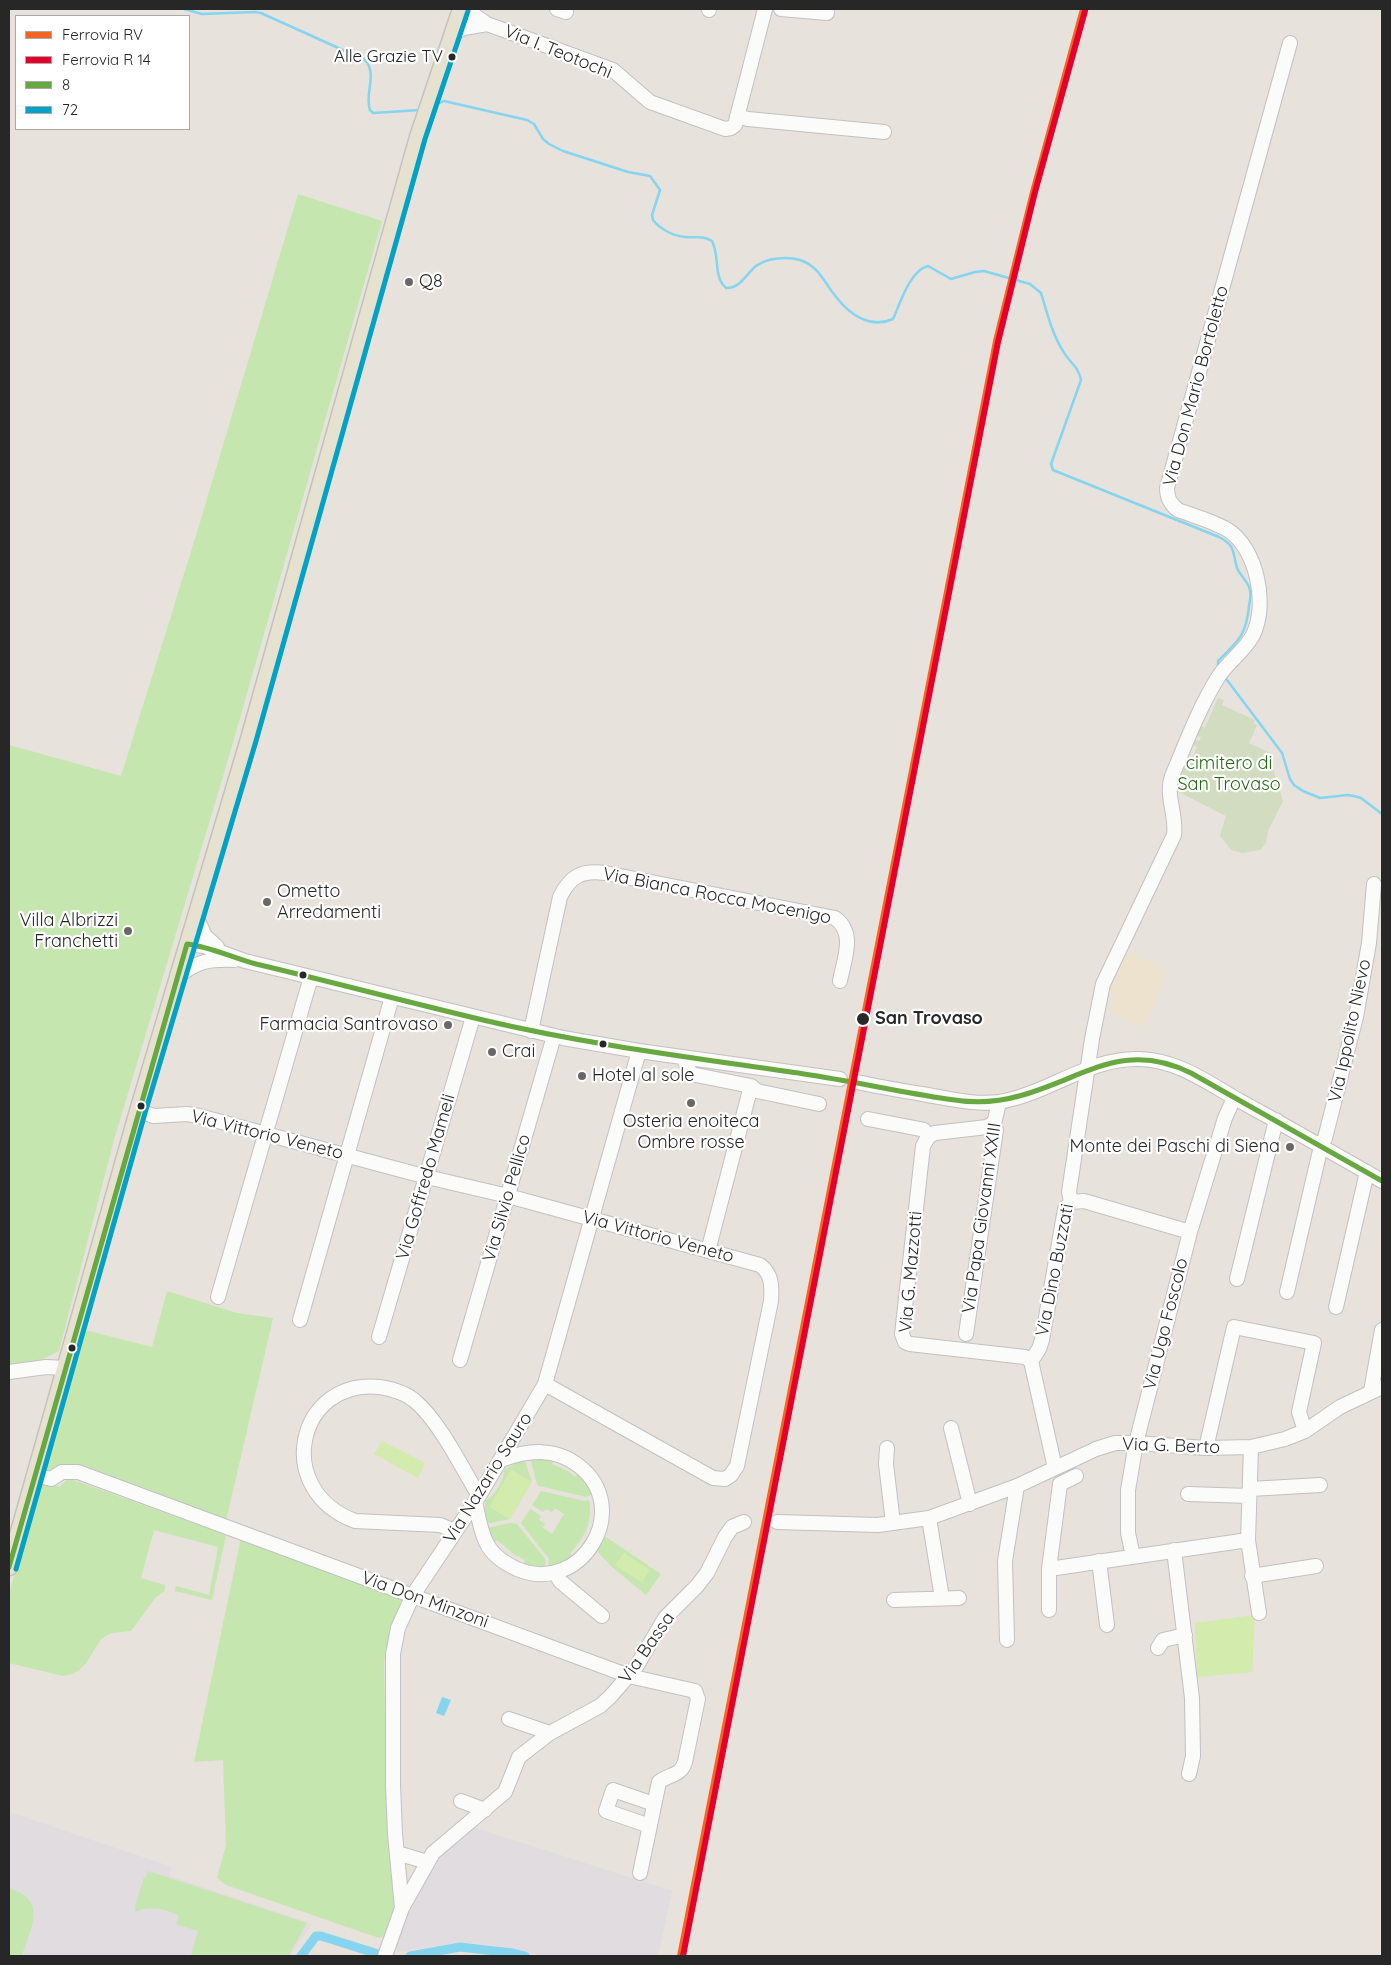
<!DOCTYPE html>
<style>
body{margin:0}
#map{position:relative;width:1391px;height:1965px;overflow:hidden;background:#e7e2db;font-family:Quicksand,sans-serif}
canvas{display:block}
.frame{position:absolute;inset:0;border:10px solid #272727;pointer-events:none}
.legend{position:absolute;left:15px;top:15px;width:175px;height:115px;box-sizing:border-box;background:#fff;border:1px solid #a9a9a9;margin:0;padding:6px 9px;list-style:none;font-size:15px;color:#272727}
.legend li{display:flex;align-items:center;gap:10px;height:25px}
.legend b{width:25px;border:1px solid #a9a9a9}
</style>
<div id="map">
<canvas width="1391" height="1965"></canvas>
<div class="frame"></div>
<ul class="legend">
<li><b style="height:6px;background:#f26522"></b>Ferrovia RV</li>
<li><b style="height:6px;background:#e4002b"></b>Ferrovia R 14</li>
<li><b style="height:6px;background:#67a840"></b>8</li>
<li><b style="height:6px;background:#02a2c6"></b>72</li>
</ul>
</div>
<script>
const ctx = document.querySelector('canvas').getContext('2d');
ctx.lineJoin = 'round';
function fill(path, color) { ctx.fillStyle = color; ctx.fill(path, 'evenodd'); }
function stroke(path, color, width, dash) { ctx.strokeStyle = color; ctx.lineWidth = width; ctx.lineCap = dash ? 'butt' : 'round'; ctx.setLineDash(dash || []); ctx.stroke(path); }
function drawText(font, color, halo, rows, align = 'center') {
  ctx.font = font + ' Quicksand,sans-serif'; ctx.lineWidth = 4.5; ctx.setLineDash([]); ctx.textBaseline = 'middle'; ctx.strokeStyle = halo; ctx.fillStyle = color; for (const [text, x, y, turn = 0] of rows) {
    ctx.save(); ctx.translate(x, y); ctx.rotate((+turn || 0) * Math.PI / 180); ctx.textAlign = isNaN(turn) ? turn : align; if (halo) ctx.strokeText(text, 0, 0); ctx.fillText(text, 0, 0); ctx.restore();
  }
}
const industrial = new Path2D(`
 M 9,1812 L 172,1867 L 169,1876 L 312,1924 L 290,1956 L 9,1956 Z
 M 473,1827 L 672,1891 L 658,1956 L 541,1956 L 515,1949 L 486,1944 L 459,1942 L 397,1952 L 396,1937 L 433,1866 L 444,1853 Z`);
const education = new Path2D(`
 M 1126,950 L 1166,970 L 1154,1006 L 1142,1029 L 1107,1009 L 1115,995 L 1110,992 L 1112,981 Z`);
const green = new Path2D(`
 M 298,194 L 382,221 L 230,753 L 114,1140 L 59,1351 L 41,1360 L 9,1366 L 9,745 L 121,776 L 198,529 Z
 M 167,1291 L 237,1313 L 273,1318 L 226,1521 L 70,1465 L 52,1474 L 47,1473 L 45,1469 L 85,1330 L 152,1347 Z
 M 530,1457 L 554,1457 L 552,1464 L 568,1471 L 575,1477 L 580,1472 L 595,1493 L 586,1497 L 539,1486 L 537,1484 Z
 M 524,1459 L 532,1482 L 511,1470 L 490,1507 L 510,1519 L 485,1524 L 485,1501 C 494,1497 505,1479 504,1469 C 512,1467 517,1461 524,1459 Z
 M 68,1478 L 226,1535 L 212,1600 L 175,1591 L 176,1586 L 209,1595 L 218,1547 L 154,1530 L 141,1578 L 165,1585 L 164,1592 L 156,1597 L 131,1631 L 111,1633 L 101,1639 L 86,1663 L 79,1670 L 72,1674 L 63,1676 L 9,1663 L 9,1594 L 39,1485 L 41,1482 L 60,1487 Z
 M 541,1491 L 585,1501 L 589,1500 C 593,1521 585,1538 570,1553 L 574,1558 L 548,1570 L 549,1559 L 521,1523 L 530,1509 L 541,1516 L 539,1520 L 545,1524 L 543,1528 L 552,1534 L 564,1514 L 555,1508 L 552,1512 L 546,1509 L 543,1512 L 532,1505 Z
 M 510,1523 L 517,1524 L 546,1560 L 544,1570 L 523,1566 L 525,1560 L 515,1555 L 497,1540 L 493,1543 L 486,1528 Z
 M 603,1535 L 661,1574 L 646,1595 L 612,1567 L 596,1550 Z
 M 241,1538 L 403,1597 L 390,1632 L 384,1661 L 387,1823 L 396,1908 L 386,1936 L 380,1938 L 370,1935 L 226,1885 L 217,1878 L 226,1845 L 223,1760 L 194,1762 Z
 M 148,1871 L 307,1923 L 288,1956 L 191,1956 L 198,1931 L 176,1924 L 179,1915 C 163,1909 151,1905 135,1912 L 135,1907 L 144,1877 L 146,1878 Z
 M 9,1888 C 48,1900 31,1928 22,1956 L 9,1956 Z`);
const cemetery = new Path2D(`
 M 1218,698 L 1224,700 L 1222,705 L 1255,720 L 1253,723 L 1257,725 L 1249,743 L 1268,752 L 1283,801 L 1268,831 L 1266,843 L 1260,850 L 1242,853 L 1231,850 L 1220,836 L 1226,816 L 1171,788 L 1186,758 L 1191,760 L 1197,747 L 1193,745 L 1195,740 L 1199,741 L 1201,737 L 1195,734 L 1199,725 L 1205,728 Z`);
const pitch = new Path2D(`
 M 382,1441 L 425,1463 L 418,1478 L 374,1454 Z
 M 511,1470 L 532,1482 L 510,1519 L 490,1507 Z
 M 624,1553 L 650,1570 L 642,1583 L 615,1565 Z
 M 1255,1615 L 1252,1672 L 1197,1677 L 1195,1623 Z`);
const water = new Path2D(`
 M 442,1697 L 451,1700 L 444,1716 L 436,1713 Z`);
const stream = new Path2D(`
 M 184,9 L 202,14 L 255,12 L 261,13 L 365,60 C 378,75 364,93 370,110 L 373,113 L 420,110
 M 434,106 L 444,101 L 527,120 L 534,124 L 543,139 L 549,144 L 563,151 L 628,172 L 650,176 L 660,190 L 652,215 L 653,220 C 660,229 673,236 685,237 C 696,238 702,235 712,241 C 720,256 713,277 726,288 C 740,289 746,274 756,266 C 767,258 787,256 800,260 C 819,266 825,284 837,298 C 850,315 871,329 893,319 C 900,304 910,270 928,266 L 951,279 L 975,272 L 984,271 L 1030,284 L 1041,293 C 1047,312 1052,334 1063,351 C 1069,362 1079,367 1081,380 L 1051,464 L 1053,470 L 1219,537 C 1236,546 1232,551 1237,568 C 1240,575 1246,580 1249,587 C 1252,593 1250,600 1249,606 C 1246,636 1238,641 1218,661 L 1218,668
 M 1224,676 L 1282,753 L 1290,779 L 1294,785 L 1303,791 L 1320,798 L 1348,795 L 1354,796 L 1361,798 L 1382,814`);
const canal = new Path2D(`
 M 301,1956 L 316,1936 L 321,1936 L 378,1954
 M 410,1956 L 460,1947 L 513,1953 L 525,1956`);
const minor = new Path2D(`
 M 467,9 L 474,15 L 487,24 L 613,70 L 650,102 L 725,129 L 731,128 L 735,125 L 765,9
 M 557,9 L 566,12
 M 781,9 L 827,13
 M 709,10 L 709,9
 M 452,34 L 464,28 L 487,24
 M 737,116 L 748,119 L 884,132
 M 196,916 L 205,936 L 217,947
 M 187,944 L 204,946 L 245,961 L 563,1038 L 639,1051 L 840,1079
 M 177,977 C 198,961 208,959 234,960
 M 531,1031 L 560,897 C 570,876 582,870 605,873 L 835,918 C 856,933 844,959 840,981
 M 683,1057 L 691,1074 L 751,1086 L 708,1251
 M 857,1082 C 880,1087 904,1091 928,1095 C 951,1099 975,1105 999,1102 C 1048,1094 1089,1057 1140,1059 C 1178,1060 1208,1083 1240,1101 C 1288,1127 1335,1154 1382,1181
 M 751,1086 L 757,1091 L 819,1104
 M 138,1111 L 154,1116 L 187,1114 L 199,1116 L 427,1177 L 508,1196 L 760,1265 C 772,1274 772,1286 771,1301 L 737,1466 L 731,1475 L 725,1479 L 713,1478 L 545,1384
 M 868,1119 L 920,1129 L 924,1130 L 928,1137
 M 993,1123 L 987,1127 L 935,1133 L 928,1137 L 923,1146 L 902,1334 L 905,1342 L 910,1344 L 1025,1357 L 1031,1361
 M 1071,1202 L 1084,1201 L 1190,1232
 M 1237,1279 L 1276,1120
 M 1287,1292 L 1321,1146 L 1325,1138 L 1356,1017 L 1369,943 L 1374,884
 M 218,1297 L 311,977
 M 1336,1307 L 1367,1172
 M 300,1320 L 392,997
 M 966,1334 L 996,1130 L 993,1123 L 995,1120 L 999,1102
 M 379,1337 L 473,1017
 M 460,1360 L 554,1036
 M 9,1372 L 46,1367 L 65,1368
 M 1371,1391 L 1382,1330
 M 951,1428 L 970,1504
 M 1251,1447 L 1248,1540 L 1259,1613
 M 887,1448 L 886,1464 L 893,1523
 M 1206,1448 L 1234,1327 L 1314,1343 L 1299,1412 L 1305,1431
 M 1055,1468 L 1031,1361 L 1039,1349 L 1042,1340 L 1065,1209 L 1071,1202 L 1069,1192 L 1092,1039 L 1103,984 L 1174,835 C 1177,815 1165,796 1172,776 C 1186,743 1198,710 1217,679 C 1226,663 1244,652 1253,635 C 1268,604 1257,549 1228,530 C 1213,521 1194,516 1178,510 C 1170,504 1167,498 1167,488 L 1290,43
 M 35,1475 L 51,1479 L 62,1472 L 78,1472 L 629,1676 L 695,1691 L 698,1699 L 685,1762 C 681,1776 669,1774 659,1782 L 640,1873
 M 1250,1489 L 1320,1485
 M 1188,1494 L 1249,1496
 M 475,1501 C 478,1515 480,1529 486,1542 C 492,1555 504,1563 517,1569 C 581,1596 634,1509 579,1466 C 555,1447 528,1450 501,1460
 M 929,1518 L 942,1598
 M 777,1522 L 878,1525 L 929,1518 L 1017,1486 L 1096,1449 L 1115,1443 L 1136,1443 L 1206,1448 L 1251,1447 L 1285,1439 L 1305,1431 L 1340,1407 L 1382,1387
 M 455,1531 L 440,1525 L 355,1521 C 272,1490 297,1378 380,1387 C 392,1389 406,1393 415,1401 C 440,1422 462,1468 479,1496
 M 1174,1550 L 1192,1698 L 1193,1756 L 1189,1774
 M 1133,1556 L 1128,1533 L 1128,1490 L 1136,1443 L 1190,1232 L 1225,1118 L 1234,1098
 M 1099,1561 L 1107,1625
 M 1049,1569 L 1248,1540
 M 555,1572 L 560,1581 L 602,1616
 M 1252,1576 L 1316,1566
 M 894,1600 L 959,1598
 M 1049,1610 L 1049,1569 L 1060,1484 L 1076,1476
 M 1007,1640 L 1005,1561 L 1017,1486
 M 1158,1648 L 1163,1640 L 1185,1635
 M 509,1719 L 550,1733
 M 461,1801 L 485,1810
 M 650,1826 L 606,1811 L 613,1790 L 654,1804
 M 397,1853 L 427,1862
 M 402,1908 L 395,1834 L 393,1785 L 393,1654 L 398,1628 L 413,1595 L 479,1496 L 545,1384 L 639,1051
 M 385,1956 L 402,1908 L 433,1853 L 505,1792 L 519,1757 L 550,1733 L 600,1706 L 610,1697 L 636,1667 L 665,1618 L 697,1586 L 707,1573 L 725,1537 L 732,1527 L 744,1522`);
const major = new Path2D(`
 M 9,1567 L 138,1111 L 249,739 L 418,137 L 461,9`);
const bus1 = new Path2D(`
 M 9,1567 L 187,944 C 211,947 233,958 256,964 C 332,982 407,1002 483,1020 C 589,1045 696,1058 804,1074 C 852,1081 899,1092 947,1099 C 971,1103 995,1103 1019,1096 C 1083,1079 1122,1039 1191,1073 L 1382,1181`);
const bus2 = new Path2D(`
 M 16,1569 L 145,1113 L 256,741 L 425,139 L 468,11`);
const rail1 = new Path2D(`
 M 680,1956 L 996,341 L 1033,192 L 1083,9`);
const rail2 = new Path2D(`
 M 683,1956 L 998,342 L 1035,192 L 1085,11`);
const markers = [
 [452,57,4.5,"#272727"],
 [409,282,5,"#6a6866"],
 [267,902,5,"#6a6866"],
 [128,931,5,"#6a6866"],
 [303,975,4.5,"#272727"],
 [863,1019,7,"#272727"],
 [448,1025,5,"#6a6866"],
 [603,1044,4.5,"#272727"],
 [492,1052,5,"#6a6866"],
 [582,1076,5,"#6a6866"],
 [691,1103,5,"#6a6866"],
 [141,1106,4.5,"#272727"],
 [1290,1147,5,"#6a6866"],
 [72,1348,4.5,"#272727"]
];
const busNames = [
 ["Alle Grazie TV",443,57]
];
const streetNames = [
 ["Via I. Teotochi",558,52,22],
 ["Via Don Mario Bortoletto",1196,386,-75],
 ["Via Bianca Rocca Mocenigo",717,896,11],
 ["Via Ippolito Nievo",1350,1031,-78],
 ["Via Vittorio Veneto",267,1135,14],
 ["Via Goffredo Mameli",426,1177,-74],
 ["Via Silvio Pellico",507,1198,-74],
 ["Via Papa Giovanni XXIII",982,1218,-82],
 ["Via Vittorio Veneto",658,1237,15],
 ["Via Dino Buzzati",1055,1270,-79],
 ["Via G. Mazzotti",911,1272,-85],
 ["Via Ugo Foscolo",1166,1324,-76],
 ["Via G. Berto",1171,1446,2],
 ["Via Nazario Sauro",488,1478,-58],
 ["Via Don Minzoni",425,1600,20],
 ["Via Bassa",647,1648,-55]
];
const poiNames = [
 ["Q8",419,282],
 ["Ometto",277,892],
 ["Arredamenti",277,913],
 ["Villa Albrizzi",118,921,"right"],
 ["Franchetti",118,942,"right"],
 ["Farmacia Santrovaso",438,1025,"right"],
 ["Crai",502,1052],
 ["Hotel al sole",592,1076],
 ["Osteria enoiteca",691,1122,"center"],
 ["Ombre rosse",691,1143,"center"],
 ["Monte dei Paschi di Siena",1280,1147,"right"]
];
const parkNames = [
 ["cimitero di",1229,764],
 ["San Trovaso",1229,785]
];
const stopNames = [
 ["San Trovaso",875,1019]
];
fill(industrial, '#e0dcdf');
fill(education, '#ece2ce');
fill(green, '#c5e6af');
fill(cemetery, '#d2dcc1');
fill(pitch, '#d3ebac');
fill(water, '#85d5f1');
stroke(stream, '#85d5f1', 2.5);
stroke(canal, '#85d5f1', 9);
stroke(minor, '#c2c1c2', 16);
stroke(major, '#c3c1bf', 19);
stroke(minor, '#fbfbfa', 14);
stroke(major, '#e7e2d0', 16);
stroke(bus1, '#67a840', 5);
stroke(bus2, '#02a2c6', 5);
stroke(rail1, '#f26522', 6);
stroke(rail2, '#e4002b', 6);
for (const [x, y, r, color] of markers) { const dot = new Path2D(); dot.arc(x, y, r, 0, 2 * Math.PI); ctx.fillStyle = color; ctx.fill(dot); stroke(dot, '#fff', 2); }
drawText('17px', '#272727', '#fff', busNames, 'right');
drawText('18px', '#272727', '#fff', streetNames);
drawText('18px', '#272727', '#fff', poiNames, 'left');
drawText('18px', '#226a11', '#fff', parkNames);
drawText('bold 18px', '#272727', '#fff', stopNames, 'left');
</script>
